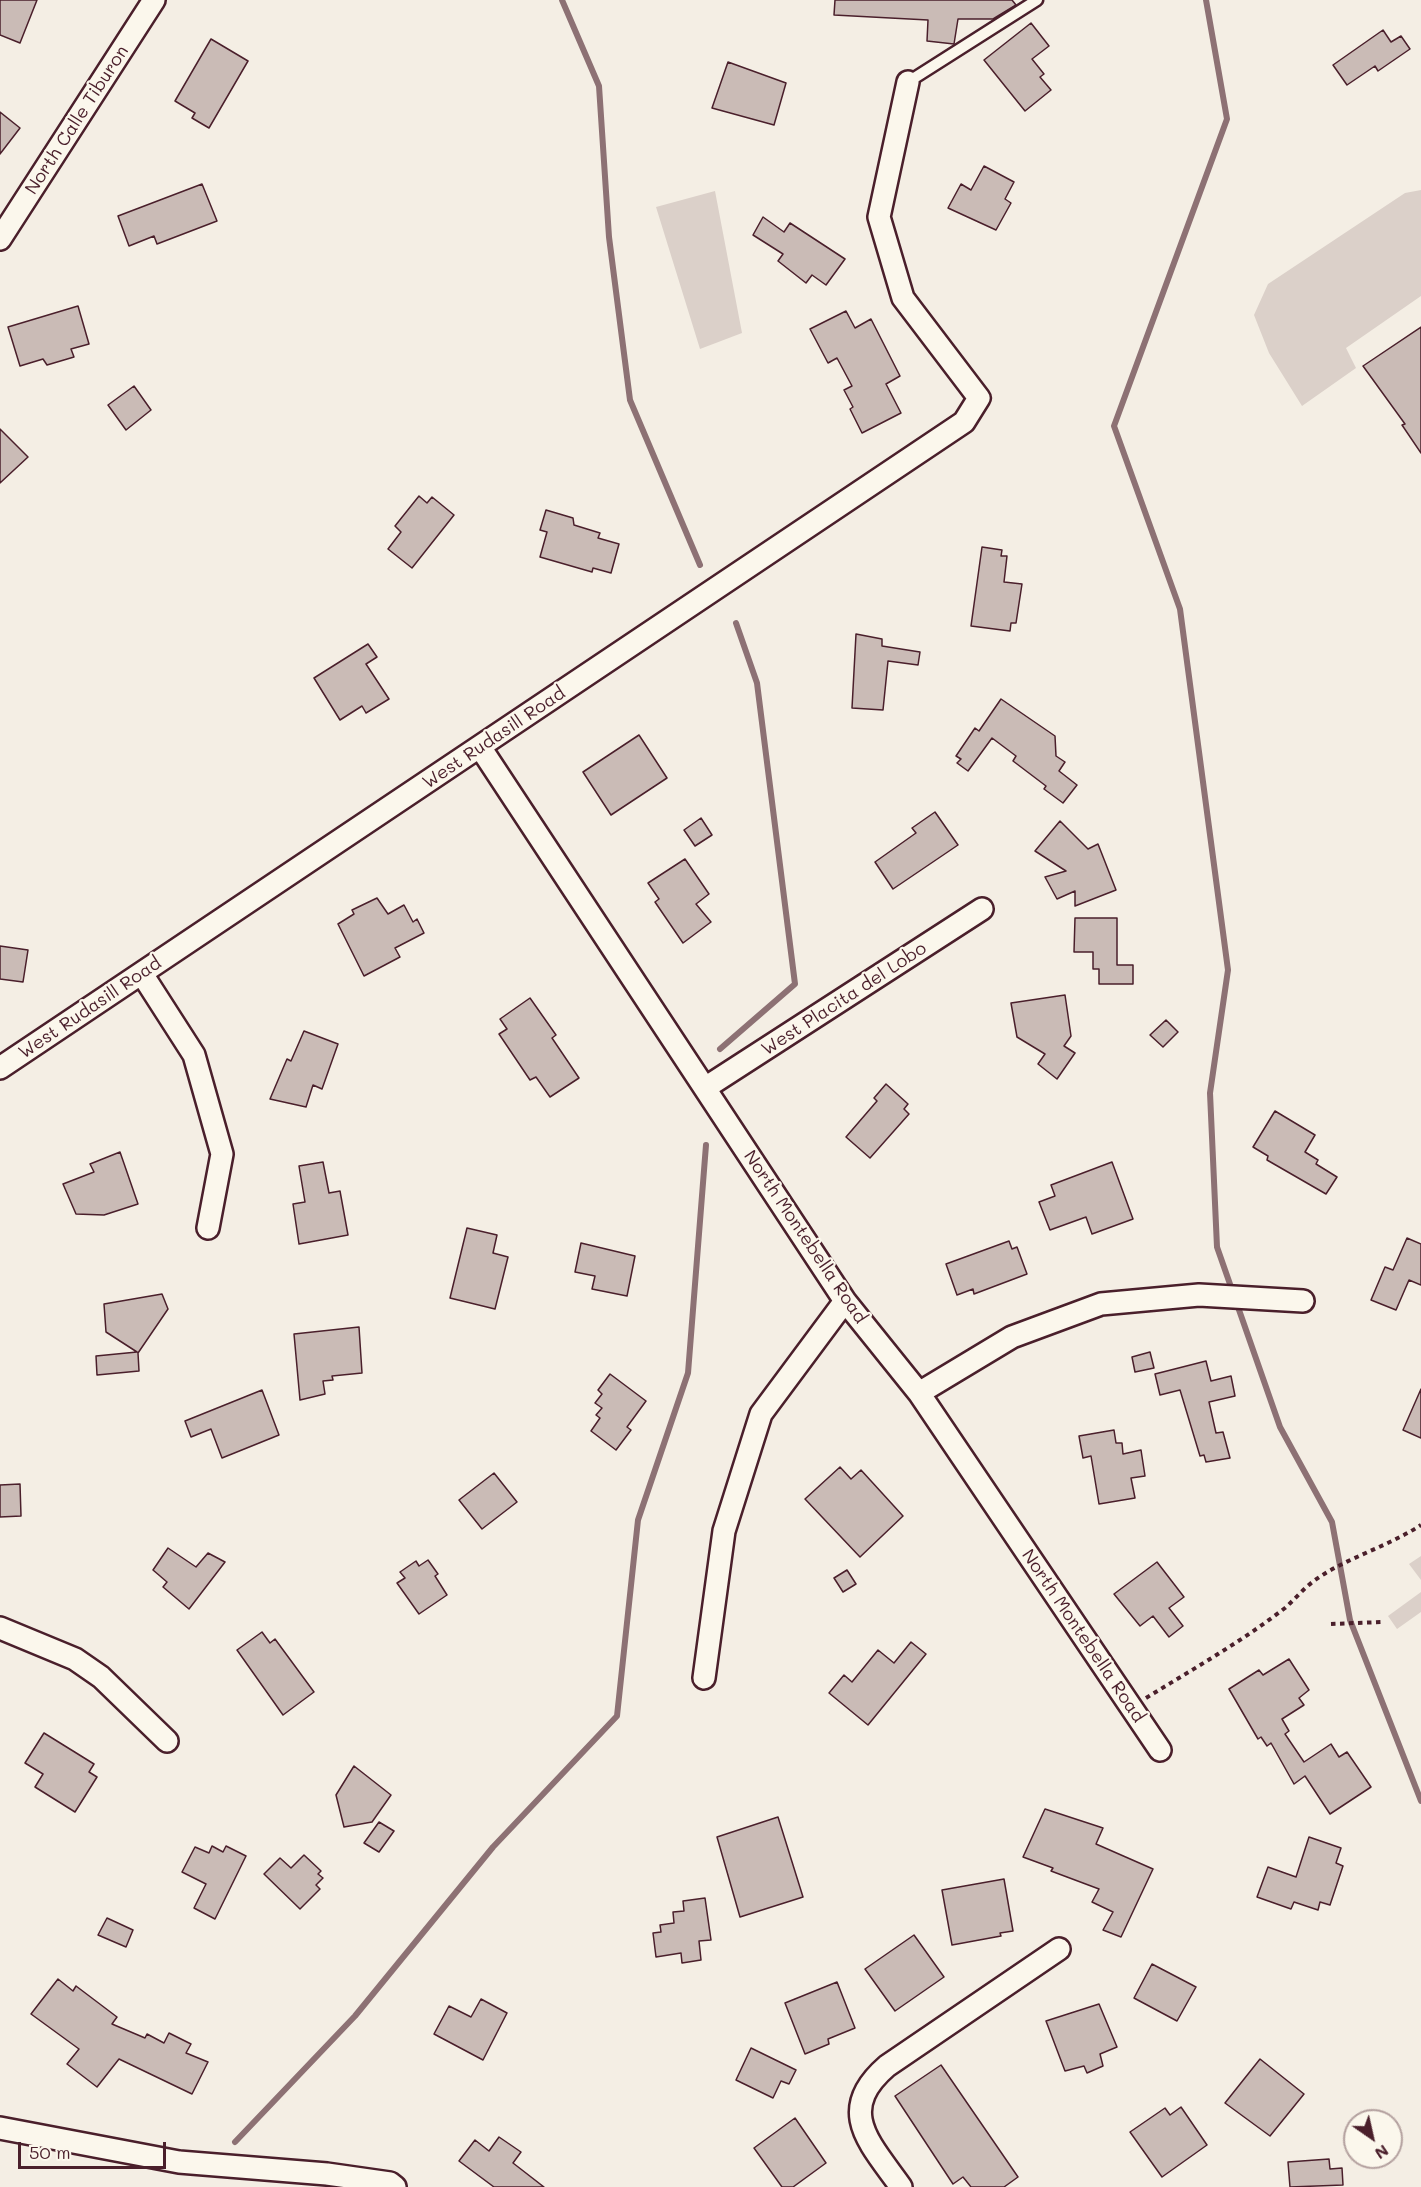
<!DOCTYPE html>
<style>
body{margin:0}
#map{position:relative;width:1421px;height:2187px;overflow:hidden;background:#f4eee4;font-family:Mali,sans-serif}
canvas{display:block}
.north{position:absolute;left:1343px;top:2109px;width:60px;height:60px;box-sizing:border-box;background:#fbf7ec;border:2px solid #b4a19f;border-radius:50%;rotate:146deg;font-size:16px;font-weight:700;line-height:24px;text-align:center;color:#4a1f2b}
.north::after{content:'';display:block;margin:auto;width:21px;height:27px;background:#4a1f2b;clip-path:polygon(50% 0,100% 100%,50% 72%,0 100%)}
.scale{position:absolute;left:18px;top:2142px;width:148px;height:27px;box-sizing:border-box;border:3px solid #4a1f2b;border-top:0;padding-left:8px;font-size:18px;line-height:21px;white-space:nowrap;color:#4a1f2b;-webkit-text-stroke:4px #fbf7ec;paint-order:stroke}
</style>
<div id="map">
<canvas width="1421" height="2187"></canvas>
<div class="north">N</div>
<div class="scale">50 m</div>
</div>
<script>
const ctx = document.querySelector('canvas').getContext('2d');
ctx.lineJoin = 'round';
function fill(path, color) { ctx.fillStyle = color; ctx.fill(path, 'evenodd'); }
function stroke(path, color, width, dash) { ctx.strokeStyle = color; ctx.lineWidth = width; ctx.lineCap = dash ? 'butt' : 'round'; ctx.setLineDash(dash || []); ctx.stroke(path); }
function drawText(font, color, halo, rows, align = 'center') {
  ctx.font = font + ' Mali,sans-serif'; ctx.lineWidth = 4.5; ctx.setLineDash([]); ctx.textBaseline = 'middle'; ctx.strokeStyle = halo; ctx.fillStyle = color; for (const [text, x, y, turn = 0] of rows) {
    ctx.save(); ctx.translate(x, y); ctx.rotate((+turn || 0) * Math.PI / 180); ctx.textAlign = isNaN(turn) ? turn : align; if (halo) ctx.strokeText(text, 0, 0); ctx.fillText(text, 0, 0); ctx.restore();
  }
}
const green = new Path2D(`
 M 1421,190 L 1421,296 L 1346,348 L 1356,368 L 1302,406 L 1269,353 L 1254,315 L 1268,284 L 1405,193 Z
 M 715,191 L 742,333 L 700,349 L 656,207 Z
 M 1421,1556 L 1421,1580 L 1409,1564 Z
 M 1421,1592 L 1421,1612 L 1397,1629 L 1388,1616 Z`);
const stream = new Path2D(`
 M 562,0 L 599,86 L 609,237 L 630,400 L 700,565
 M 1206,0 L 1227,119 L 1114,426 L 1180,609 L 1228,970 L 1210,1093 L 1217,1247 L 1280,1427 L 1332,1522 L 1350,1620 L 1421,1801
 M 720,1049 L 795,984 L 757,683 L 736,623
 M 235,2142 L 355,2016 L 493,1847 L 617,1716 L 638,1520 L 688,1373 L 706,1145`);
const building = new Path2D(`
 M 0,0 L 37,0 L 20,43 L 0,35 Z
 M 835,0 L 1012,0 L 1016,5 L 993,19 L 958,19 L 954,44 L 927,41 L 928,20 L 834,15 Z
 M 1031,23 L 1049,46 L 1032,59 L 1044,74 L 1040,77 L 1051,90 L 1025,111 L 984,60 Z
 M 1383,30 L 1391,42 L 1401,36 L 1410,49 L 1378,71 L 1375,66 L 1347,85 L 1333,65 Z
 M 211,39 L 248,61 L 209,128 L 192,118 L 195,113 L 175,101 Z
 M 728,62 L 786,83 L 774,125 L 712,108 Z
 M 0,112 L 20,128 L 0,154 Z
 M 984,166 L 1014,182 L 1005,199 L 1011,203 L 996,230 L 948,208 L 961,184 L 971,190 Z
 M 202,184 L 217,221 L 157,244 L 154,236 L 129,246 L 118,216 Z
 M 763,217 L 784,232 L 790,223 L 845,259 L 826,285 L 812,275 L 806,283 L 778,261 L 783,254 L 753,235 Z
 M 78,306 L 89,344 L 71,349 L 74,357 L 47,365 L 43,359 L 20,366 L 8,327 Z
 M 846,311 L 855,328 L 871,319 L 900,376 L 886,384 L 901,413 L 862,433 L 850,409 L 853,407 L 844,390 L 852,386 L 837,358 L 828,363 L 810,329 Z
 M 1421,327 L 1421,453 L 1402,425 L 1405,424 L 1363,366 Z
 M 134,386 L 151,410 L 126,430 L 108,405 Z
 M 0,429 L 28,457 L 0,483 Z
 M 419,496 L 427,503 L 432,497 L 454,515 L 412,568 L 388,549 L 401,532 L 395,526 Z
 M 546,510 L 573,518 L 574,525 L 600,533 L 598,538 L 619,544 L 611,573 L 593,568 L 592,572 L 540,557 L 547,532 L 540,530 Z
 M 982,547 L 1002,550 L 1001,556 L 1007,556 L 1004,582 L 1022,584 L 1016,623 L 1011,623 L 1010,631 L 971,626 Z
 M 856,634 L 882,639 L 882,646 L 920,652 L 918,665 L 888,661 L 883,710 L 852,708 Z
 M 368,644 L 377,657 L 366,664 L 389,699 L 366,713 L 362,706 L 340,720 L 314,678 Z
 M 1001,699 L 1055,736 L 1056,756 L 1065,762 L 1059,771 L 1077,785 L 1063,803 L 1044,789 L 1046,786 L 1013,761 L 1016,756 L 992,738 L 968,771 L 957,763 L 961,759 L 956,756 L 975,728 L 979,731 Z
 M 639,735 L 667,778 L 611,815 L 583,772 Z
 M 935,812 L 958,845 L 893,889 L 875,862 L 916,833 L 912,828 Z
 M 701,818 L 712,835 L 695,846 L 684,830 Z
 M 1060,821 L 1088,849 L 1098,844 L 1116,890 L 1075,906 L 1075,891 L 1057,899 L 1045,877 L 1066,871 L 1035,851 Z
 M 685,859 L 709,894 L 696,904 L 711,922 L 683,943 L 655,902 L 659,899 L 648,883 Z
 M 377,898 L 388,914 L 404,905 L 413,922 L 417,919 L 424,933 L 395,948 L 400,957 L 364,976 L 338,924 L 354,914 L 352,910 Z
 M 1075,918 L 1117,918 L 1117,965 L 1133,965 L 1133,984 L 1099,984 L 1099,969 L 1093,969 L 1093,952 L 1074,952 Z
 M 0,946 L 28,950 L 23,982 L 0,979 Z
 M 1065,995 L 1071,1036 L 1064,1046 L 1075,1053 L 1057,1079 L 1038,1064 L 1045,1054 L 1017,1037 L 1011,1003 Z
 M 530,998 L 556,1035 L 552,1038 L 579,1078 L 550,1097 L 536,1077 L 530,1080 L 499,1034 L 507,1029 L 500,1019 Z
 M 1166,1020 L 1178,1032 L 1163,1047 L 1150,1035 Z
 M 304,1031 L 338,1044 L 322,1089 L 313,1085 L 306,1107 L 270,1099 L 287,1059 L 291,1061 Z
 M 886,1084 L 908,1104 L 904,1109 L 909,1114 L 870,1158 L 846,1137 L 877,1101 L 874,1098 Z
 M 1275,1111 L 1315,1135 L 1305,1152 L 1318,1160 L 1316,1164 L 1337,1177 L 1326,1194 L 1267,1160 L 1268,1156 L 1253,1147 Z
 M 120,1152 L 138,1204 L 104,1215 L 76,1214 L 63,1184 L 94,1172 L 90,1164 Z
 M 323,1162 L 329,1193 L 340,1191 L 348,1235 L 299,1244 L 293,1204 L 305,1202 L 299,1166 Z
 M 1112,1162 L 1133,1219 L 1092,1234 L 1086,1217 L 1050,1230 L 1039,1202 L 1055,1196 L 1051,1185 Z
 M 467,1228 L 497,1235 L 493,1253 L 508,1257 L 495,1309 L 450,1298 Z
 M 1407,1238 L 1421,1244 L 1421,1285 L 1409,1280 L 1396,1310 L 1371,1300 L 1385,1267 L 1393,1270 Z
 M 1009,1241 L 1012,1249 L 1017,1247 L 1027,1274 L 974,1294 L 973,1289 L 957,1295 L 946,1264 Z
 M 581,1243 L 635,1256 L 627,1296 L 592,1289 L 595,1276 L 575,1272 Z
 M 162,1294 L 168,1309 L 138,1353 L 139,1371 L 97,1375 L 96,1356 L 137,1352 L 106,1332 L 104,1304 Z
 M 359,1327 L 362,1373 L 332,1376 L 333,1380 L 323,1381 L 325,1394 L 300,1400 L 294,1334 Z
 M 1150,1352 L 1154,1368 L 1135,1372 L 1132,1357 Z
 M 1206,1361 L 1211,1381 L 1231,1376 L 1235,1396 L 1209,1402 L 1216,1433 L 1223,1432 L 1230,1458 L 1206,1462 L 1204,1455 L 1200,1456 L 1180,1390 L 1160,1395 L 1155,1374 Z
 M 610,1374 L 646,1401 L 627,1427 L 631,1430 L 616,1450 L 591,1431 L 600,1418 L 596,1415 L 602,1408 L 595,1403 L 602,1394 L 598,1390 Z
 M 1421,1389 L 1421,1438 L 1403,1430 Z
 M 262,1390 L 279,1435 L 222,1458 L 211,1429 L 191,1437 L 185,1421 Z
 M 1114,1430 L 1116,1443 L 1122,1443 L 1123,1454 L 1141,1450 L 1145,1476 L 1131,1478 L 1135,1498 L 1099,1504 L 1091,1456 L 1083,1458 L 1079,1436 Z
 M 840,1467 L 851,1479 L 861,1470 L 903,1516 L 860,1557 L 805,1499 Z
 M 494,1473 L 517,1502 L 482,1529 L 459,1500 Z
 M 20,1484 L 21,1516 L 0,1517 L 0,1485 Z
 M 168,1548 L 196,1567 L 208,1553 L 225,1562 L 189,1609 L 163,1587 L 167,1582 L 153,1570 Z
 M 428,1560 L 438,1574 L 435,1576 L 447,1595 L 419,1614 L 397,1583 L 405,1578 L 400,1572 L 416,1561 L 419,1566 Z
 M 1157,1562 L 1184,1597 L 1169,1608 L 1183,1626 L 1169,1637 L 1153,1616 L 1140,1626 L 1114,1594 Z
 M 847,1570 L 856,1584 L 843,1592 L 834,1578 Z
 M 262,1632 L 270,1643 L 275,1639 L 314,1692 L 283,1715 L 237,1650 Z
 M 911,1642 L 926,1654 L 868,1725 L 829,1693 L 844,1675 L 852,1682 L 878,1650 L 894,1663 Z
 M 1289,1659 L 1309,1690 L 1299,1698 L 1304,1705 L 1282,1719 L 1289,1731 L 1285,1734 L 1304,1762 L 1331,1744 L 1339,1757 L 1347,1752 L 1371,1787 L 1330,1814 L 1305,1776 L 1294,1784 L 1271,1743 L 1267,1746 L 1261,1737 L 1258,1739 L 1229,1689 L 1259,1670 L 1263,1675 Z
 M 44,1733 L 94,1764 L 89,1772 L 97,1777 L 75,1812 L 35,1787 L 43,1774 L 25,1763 Z
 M 354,1766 L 391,1795 L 372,1822 L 344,1827 L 336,1795 Z
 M 1045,1809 L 1103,1828 L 1096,1844 L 1153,1869 L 1121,1937 L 1103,1930 L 1113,1912 L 1092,1902 L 1099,1889 L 1051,1871 L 1053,1868 L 1023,1857 Z
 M 778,1817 L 803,1897 L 740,1917 L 717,1837 Z
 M 379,1822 L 394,1831 L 379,1852 L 364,1843 Z
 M 1309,1837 L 1341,1848 L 1336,1863 L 1343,1866 L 1330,1905 L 1320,1902 L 1318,1910 L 1294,1902 L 1291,1909 L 1257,1897 L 1268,1867 L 1296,1877 Z
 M 212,1846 L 223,1852 L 226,1846 L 246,1856 L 215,1919 L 194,1908 L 206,1884 L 182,1872 L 195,1847 L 209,1853 Z
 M 304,1855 L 321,1871 L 318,1874 L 323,1878 L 316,1885 L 320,1889 L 300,1909 L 264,1874 L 280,1858 L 291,1868 Z
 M 1004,1879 L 1013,1931 L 1000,1933 L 1001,1936 L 952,1945 L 942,1890 Z
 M 705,1898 L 711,1940 L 699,1941 L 701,1960 L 682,1963 L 681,1953 L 656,1957 L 653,1933 L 661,1932 L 660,1925 L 674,1923 L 673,1912 L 684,1911 L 683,1901 Z
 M 107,1918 L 133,1930 L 126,1947 L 98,1935 Z
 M 914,1935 L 944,1977 L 895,2011 L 865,1969 Z
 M 1152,1964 L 1196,1987 L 1177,2021 L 1134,1998 Z
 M 58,1979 L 73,1991 L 76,1986 L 117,2017 L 112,2024 L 145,2038 L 147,2034 L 164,2043 L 169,2033 L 191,2044 L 186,2053 L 208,2062 L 192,2094 L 119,2059 L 97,2087 L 67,2064 L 79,2049 L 31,2014 Z
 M 837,1982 L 855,2028 L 828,2039 L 829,2044 L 805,2054 L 785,2003 Z
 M 481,1999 L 507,2013 L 483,2060 L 434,2034 L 449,2006 L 471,2017 Z
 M 1099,2004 L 1117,2047 L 1100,2054 L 1103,2066 L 1087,2073 L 1084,2066 L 1065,2071 L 1046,2021 Z
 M 751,2048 L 796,2070 L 789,2084 L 781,2081 L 773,2098 L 736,2080 Z
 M 1260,2059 L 1304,2094 L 1270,2136 L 1225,2103 Z
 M 941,2065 L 1018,2177 L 1004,2187 L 971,2187 L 963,2177 L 953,2184 L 895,2096 Z
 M 1181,2107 L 1207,2145 L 1162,2177 L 1130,2132 L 1165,2108 L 1170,2115 Z
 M 795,2118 L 826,2163 L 793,2187 L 782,2187 L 754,2148 Z
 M 499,2137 L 521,2152 L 513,2163 L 544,2187 L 494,2187 L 459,2161 L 475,2140 L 489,2151 Z
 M 1329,2159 L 1330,2169 L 1342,2168 L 1343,2185 L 1290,2187 L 1288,2162 Z`);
const path = new Path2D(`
 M 1331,1624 L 1382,1622
 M 1146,1698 C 1193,1669 1241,1642 1285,1608 C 1295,1599 1304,1588 1315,1580 C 1348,1557 1387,1547 1421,1525`);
const lane = new Path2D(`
 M 908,82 L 1037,0`);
const street = new Path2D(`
 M 0,239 L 154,0
 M 480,747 L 845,1301 L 919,1393 L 1160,1750
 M 142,974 L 194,1055 L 222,1154 L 208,1228
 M 0,1068 L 964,422 L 979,398 L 903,298 L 879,217 L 908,82
 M 705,1088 L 982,909
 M 919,1393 L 1012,1337 L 1101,1304 L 1199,1295 L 1303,1301
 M 0,1628 L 75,1659 L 101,1677 L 167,1741
 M 704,1678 L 724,1531 L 761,1414 L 845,1301
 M 0,2128 L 179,2162 L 327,2174 L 390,2183 L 395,2187
 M 901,2187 C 870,2143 835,2111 887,2066 L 1059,1949`);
const streetNames = [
 ["North Calle Tiburon",77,120,-57],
 ["West Rudasill Road",494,738,-34],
 ["West Placita del Lobo",844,999,-33],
 ["West Rudasill Road",90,1008,-34],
 ["North Montebella Road",805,1237,56],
 ["North Montebella Road",1083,1636,56]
];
fill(green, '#dbd0c9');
stroke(stream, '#8d7174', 6);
fill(building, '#cabbb6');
stroke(building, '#4a1f2b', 1.5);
stroke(lane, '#4a1f2b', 15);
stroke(street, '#4a1f2b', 26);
stroke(path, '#4a1f2b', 4, [4.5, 4.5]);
stroke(lane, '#fbf7ec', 10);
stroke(street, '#fbf7ec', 21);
drawText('18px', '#4a1f2b', '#fbf7ec', streetNames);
</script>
